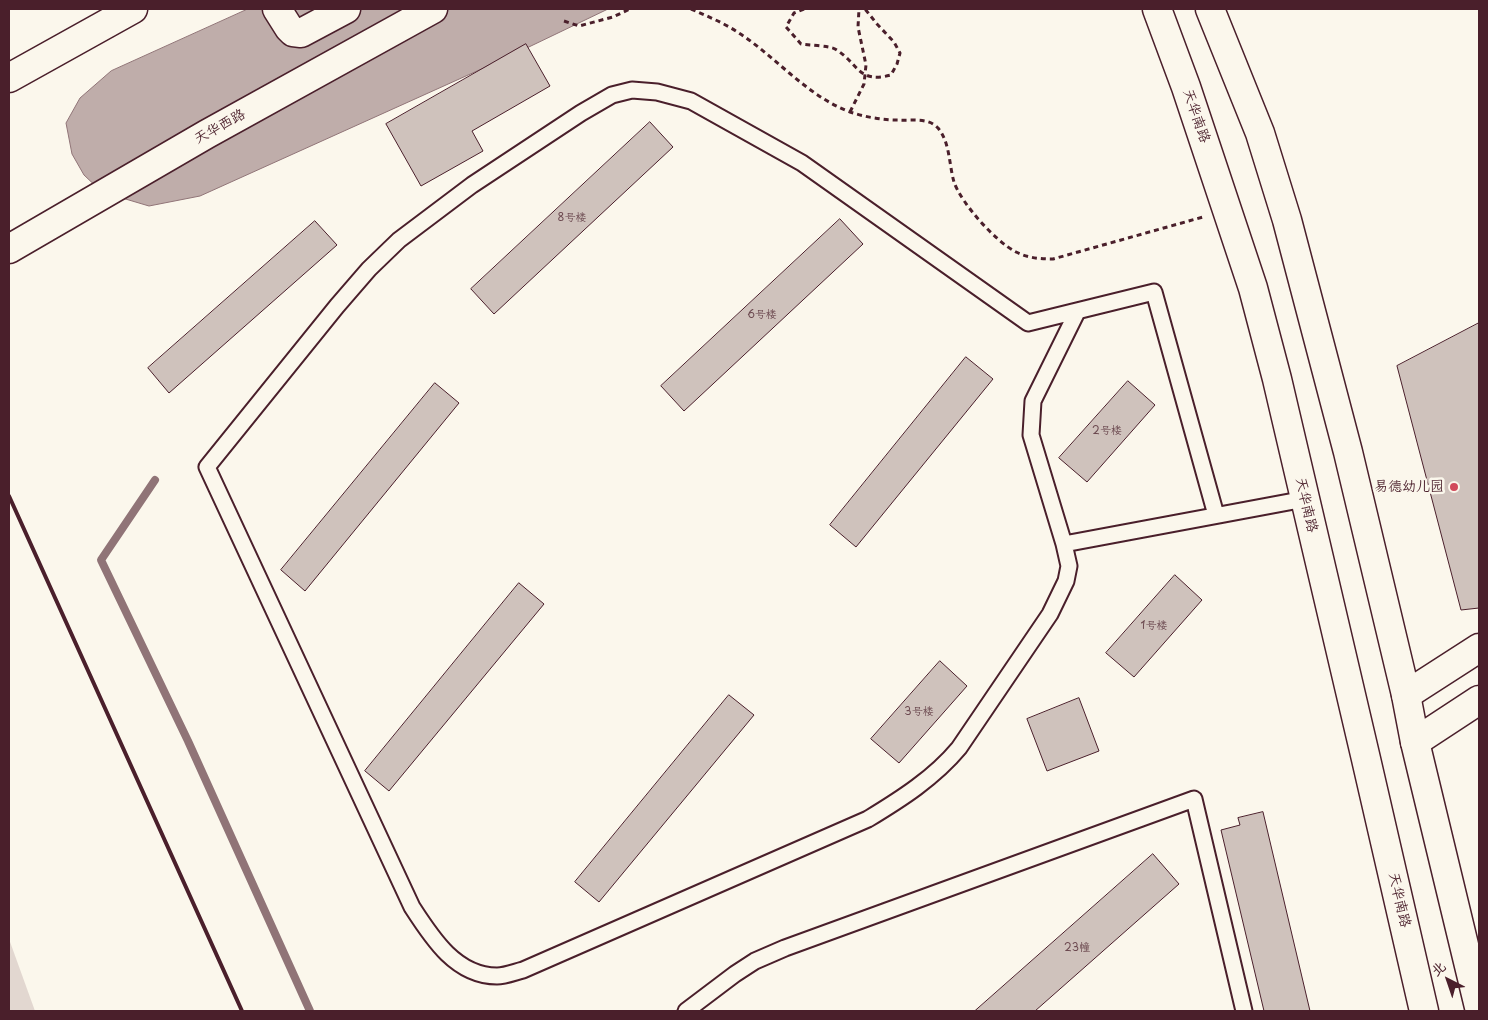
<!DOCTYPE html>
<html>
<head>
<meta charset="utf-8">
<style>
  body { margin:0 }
  #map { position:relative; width:1488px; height:1020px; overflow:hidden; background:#fbf7ec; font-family:"Playpen Sans","LXGW WenKai TC",sans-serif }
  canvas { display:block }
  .frame { position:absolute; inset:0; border:10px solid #4a1f2b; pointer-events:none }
  .north { position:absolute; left:1423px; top:955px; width:50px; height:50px; -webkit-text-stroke:4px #fbf7ec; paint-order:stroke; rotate:319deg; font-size:14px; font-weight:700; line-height:20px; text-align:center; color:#4a1f2b }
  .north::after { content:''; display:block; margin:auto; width:18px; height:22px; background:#4a1f2b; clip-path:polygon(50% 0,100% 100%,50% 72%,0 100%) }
</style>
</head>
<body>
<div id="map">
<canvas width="1488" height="1020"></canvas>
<div class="frame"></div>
<div class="north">北</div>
</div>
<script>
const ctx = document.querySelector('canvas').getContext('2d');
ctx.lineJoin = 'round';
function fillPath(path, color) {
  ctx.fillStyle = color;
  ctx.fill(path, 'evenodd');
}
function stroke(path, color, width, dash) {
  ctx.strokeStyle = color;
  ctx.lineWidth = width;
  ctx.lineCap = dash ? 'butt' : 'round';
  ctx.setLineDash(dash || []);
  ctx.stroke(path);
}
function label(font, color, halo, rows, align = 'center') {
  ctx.font = font + ' "Playpen Sans","LXGW WenKai TC",sans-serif';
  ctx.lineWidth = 5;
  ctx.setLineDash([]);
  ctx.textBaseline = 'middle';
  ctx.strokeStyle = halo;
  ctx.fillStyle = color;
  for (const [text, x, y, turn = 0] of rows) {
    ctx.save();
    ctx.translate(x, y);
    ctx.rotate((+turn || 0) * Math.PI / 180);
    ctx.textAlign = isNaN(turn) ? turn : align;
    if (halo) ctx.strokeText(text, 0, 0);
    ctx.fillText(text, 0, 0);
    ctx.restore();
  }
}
fillPath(new Path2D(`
  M 9,939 L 35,1011 L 9,1011 Z`), '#e2d7d0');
const water = new Path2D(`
  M 248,9 L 608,9 L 508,57 L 200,196 L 149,206 L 102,192 L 84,175 L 72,154 L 66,123 L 80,98 L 111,71 Z`);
fillPath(water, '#bfadaa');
stroke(water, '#907477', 1);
stroke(new Path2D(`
  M 155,480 L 101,560 L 188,741 L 310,1011`), '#907477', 8);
const building = new Path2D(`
  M 526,44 L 550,86 L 472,131 L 483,151 L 421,186 L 386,124 Z
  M 650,122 L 673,147 L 494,314 L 471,289 Z
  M 840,219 L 863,244 L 684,411 L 661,386 Z
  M 315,221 L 337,245 L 169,393 L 148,368 Z
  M 1479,323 L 1479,608 L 1461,610 L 1397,366 Z
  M 966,357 L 993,379 L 856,547 L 830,525 Z
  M 1128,381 L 1155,405 L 1087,482 L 1059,458 Z
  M 435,383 L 459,403 L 305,591 L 281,570 Z
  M 1175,575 L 1202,600 L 1134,677 L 1106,653 Z
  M 519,583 L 544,604 L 389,791 L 365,771 Z
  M 940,661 L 967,686 L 899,763 L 871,739 Z
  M 729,695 L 754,715 L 599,902 L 575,882 Z
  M 1079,698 L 1099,751 L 1047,771 L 1027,719 Z
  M 1263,812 L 1310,1011 L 1264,1011 L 1221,830 L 1240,825 L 1238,818 Z
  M 1153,854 L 1179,884 L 1035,1011 L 975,1011 Z`);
fillPath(building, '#cfc2bc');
stroke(building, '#4a1f2b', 1);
const service = new Path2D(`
  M 1077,312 L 1033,401 L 1031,435 L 1064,544 L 1069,566 L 1066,581 L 1050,614 L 959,748 C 934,778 901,799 868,819 L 523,970 C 515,972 505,976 497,976 C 456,976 432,938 412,907 L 207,467 L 337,306 L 369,269 L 399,240 L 472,185 L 581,113 L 612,95 L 632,90 L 657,92 L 691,101 L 802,163 L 1028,323 L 1154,292 L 1216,515
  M 1064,544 L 1305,499
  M 686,1011 L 735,974 L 755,961 L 785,948 L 1194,799 L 1244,1011`);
const minor = new Path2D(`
  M 1406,695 L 1479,648
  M 1415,742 L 1479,700`);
const secondary = new Path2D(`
  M 277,9 L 289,28 L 293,32 L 301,33 L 346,9
  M 1157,9 L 1186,87 L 1253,288 L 1277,379 L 1366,759 L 1424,1011
  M 1210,9 L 1260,133 L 1287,220 L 1348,452 L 1406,695 L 1415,742 L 1479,1007
  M 9,78 L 133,9
  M 9,249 L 207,134 L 433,9`);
stroke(service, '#4a1f2b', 19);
stroke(minor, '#4a1f2b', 31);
stroke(secondary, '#4a1f2b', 31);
stroke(new Path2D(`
  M 691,9 C 707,16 724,23 739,33 C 776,57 807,96 850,112 C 865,117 882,120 898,120 C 911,121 928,117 938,128 C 950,142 949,165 954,182 C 961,203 996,242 1016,252 C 1028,258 1040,259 1053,259 L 1203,217
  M 804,9 L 794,13 L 786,27 L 801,44 C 808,45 831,46 835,49 C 859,63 857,84 891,75 L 897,64 L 900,53 L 894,42 L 877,24 L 865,9
  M 564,21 L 579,26 L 613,17 L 630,9
  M 850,112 L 864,84 L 866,65 L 858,27 L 859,9`), '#4a1f2b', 3, [5, 4]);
stroke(service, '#fbf7ec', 15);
stroke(minor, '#fbf7ec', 28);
stroke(secondary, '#fbf7ec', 28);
stroke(new Path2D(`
  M 9,496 L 242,1011`), '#4a1f2b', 4);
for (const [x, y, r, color] of [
  [1454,487,5,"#d1495b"]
]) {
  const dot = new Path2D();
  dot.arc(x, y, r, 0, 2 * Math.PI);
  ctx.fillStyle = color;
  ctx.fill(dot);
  stroke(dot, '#fbf7ec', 2);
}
label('11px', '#6b484f', null, [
  ["8号楼",572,218],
  ["6号楼",762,315],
  ["2号楼",1107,431],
  ["1号楼",1154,626],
  ["3号楼",919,712],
  ["23幢",1077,948]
]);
label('14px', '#4a1f2b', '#fbf7ec', [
  ["天华南路",1196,116,71],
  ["天华西路",220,127,-29],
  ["天华南路",1306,505,77],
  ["天华南路",1399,900,77]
]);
label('14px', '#4a1f2b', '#fbf7ec', [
  ["易德幼儿园",1444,487]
], 'right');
</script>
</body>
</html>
